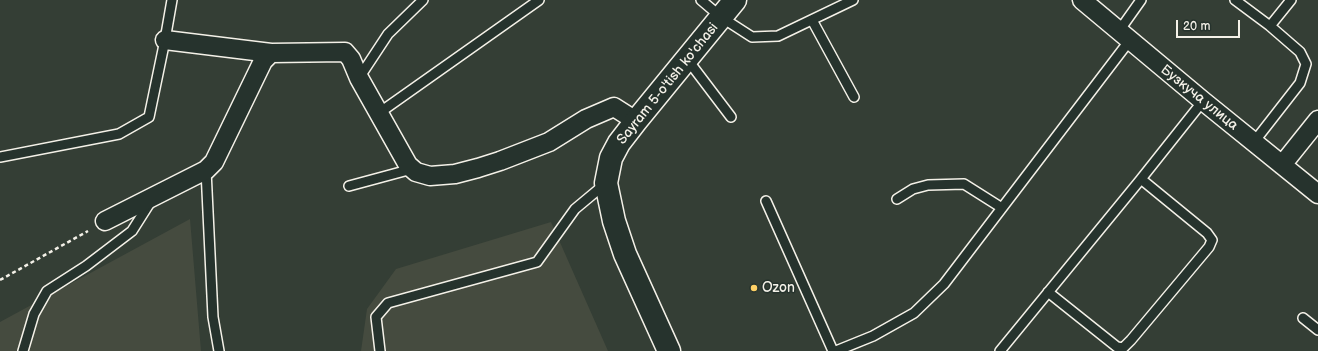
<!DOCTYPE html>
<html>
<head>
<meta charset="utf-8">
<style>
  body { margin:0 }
  #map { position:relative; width:1318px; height:351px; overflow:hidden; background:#343e35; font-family:"Balsamiq Sans",sans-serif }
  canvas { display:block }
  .scale { position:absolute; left:1176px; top:20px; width:64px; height:18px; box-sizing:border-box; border:2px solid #f4f1e8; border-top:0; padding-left:5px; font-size:12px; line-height:14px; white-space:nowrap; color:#f4f1e8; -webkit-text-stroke:3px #26332d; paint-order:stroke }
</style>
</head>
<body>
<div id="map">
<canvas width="1318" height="351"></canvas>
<div class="scale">20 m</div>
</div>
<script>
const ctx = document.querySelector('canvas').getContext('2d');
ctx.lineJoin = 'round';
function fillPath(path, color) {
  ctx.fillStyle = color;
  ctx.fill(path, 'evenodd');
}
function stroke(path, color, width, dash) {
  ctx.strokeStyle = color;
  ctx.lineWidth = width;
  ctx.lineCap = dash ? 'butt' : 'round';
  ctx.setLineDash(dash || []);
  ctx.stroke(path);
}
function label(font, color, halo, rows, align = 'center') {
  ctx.font = font + ' "Balsamiq Sans",sans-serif';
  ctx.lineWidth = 3;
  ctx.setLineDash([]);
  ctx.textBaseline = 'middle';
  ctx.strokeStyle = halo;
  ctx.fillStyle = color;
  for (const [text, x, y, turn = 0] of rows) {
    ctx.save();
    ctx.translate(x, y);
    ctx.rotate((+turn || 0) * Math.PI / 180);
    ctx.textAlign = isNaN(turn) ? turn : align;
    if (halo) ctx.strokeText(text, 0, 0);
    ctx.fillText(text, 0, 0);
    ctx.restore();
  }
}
fillPath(new Path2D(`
  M 190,219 L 201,351 L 0,351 L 0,322 Z
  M 551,222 L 608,351 L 361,351 L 367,309 L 396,269 Z`), '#454b3f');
const lane = new Path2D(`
  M 701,0 L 721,17 L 752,37 L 778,36 L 853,0
  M 1235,0 L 1270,26 L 1291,0
  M 812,20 L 854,97
  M 1119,31 L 1141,0
  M 687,59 L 731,117
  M 359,78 L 388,34 L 423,0
  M 379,113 L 539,0
  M 1254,142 L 1300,83 L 1306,64 L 1300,52 L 1270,26
  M 0,157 L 119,134 L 149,117 L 165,40 L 172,0
  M 206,170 L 213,317 L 219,351
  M 349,186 L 412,169
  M 897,199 L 913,189 L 928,185 L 964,184 L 1002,208
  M 766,201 L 833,351
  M 1048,292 L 1117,347 L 1123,348 L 1131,340 L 1209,247 L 1212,240 L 1207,233 L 1141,179 L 1203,101
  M 1303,318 L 1318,330
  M 23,351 L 34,314 L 47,291 L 86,266 L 132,231 L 151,201
  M 380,351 L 376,317 L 388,303 L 537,262 L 575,209 L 605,184
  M 836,351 L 873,336 L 914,313 L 944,284 L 1130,40
  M 1000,351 L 1141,179`);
const street = new Path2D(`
  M 1082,0 L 1203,101 L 1318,194
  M 165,40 L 271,53
  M 1282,165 L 1318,120
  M 105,221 L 206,170 L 214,162 L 263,61 L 271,53 L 345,52 L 351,59 L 359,78 L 408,165 L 416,172 L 430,176 L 455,174 L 478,168 L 500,161 L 549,142 L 586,119 L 614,107 L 636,121`);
const secondary = new Path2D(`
  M 669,351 L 625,254 L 614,221 L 606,183 L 611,158 L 619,143 L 636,121 L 735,0`);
stroke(lane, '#f4f1e8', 12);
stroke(street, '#f4f1e8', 21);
stroke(secondary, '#f4f1e8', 25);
stroke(new Path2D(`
  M 0,280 L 88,231`), '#f4f1e8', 2.5, [4, 3]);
stroke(lane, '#26332d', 9);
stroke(street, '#26332d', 18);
stroke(secondary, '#26332d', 22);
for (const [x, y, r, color] of [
  [754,288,4,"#ffd166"]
]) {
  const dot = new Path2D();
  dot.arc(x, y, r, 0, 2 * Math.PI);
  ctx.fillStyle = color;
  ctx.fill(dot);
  stroke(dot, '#26332d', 1.5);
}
label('14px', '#f4f1e8', '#26332d', [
  ["Sayram 5-o'tish ko'chasi",668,84,-51],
  ["Бузкуча улица",1199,98,39]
]);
label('14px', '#f4f1e8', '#26332d', [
  ["Ozon",762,288]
], 'left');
</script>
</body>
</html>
